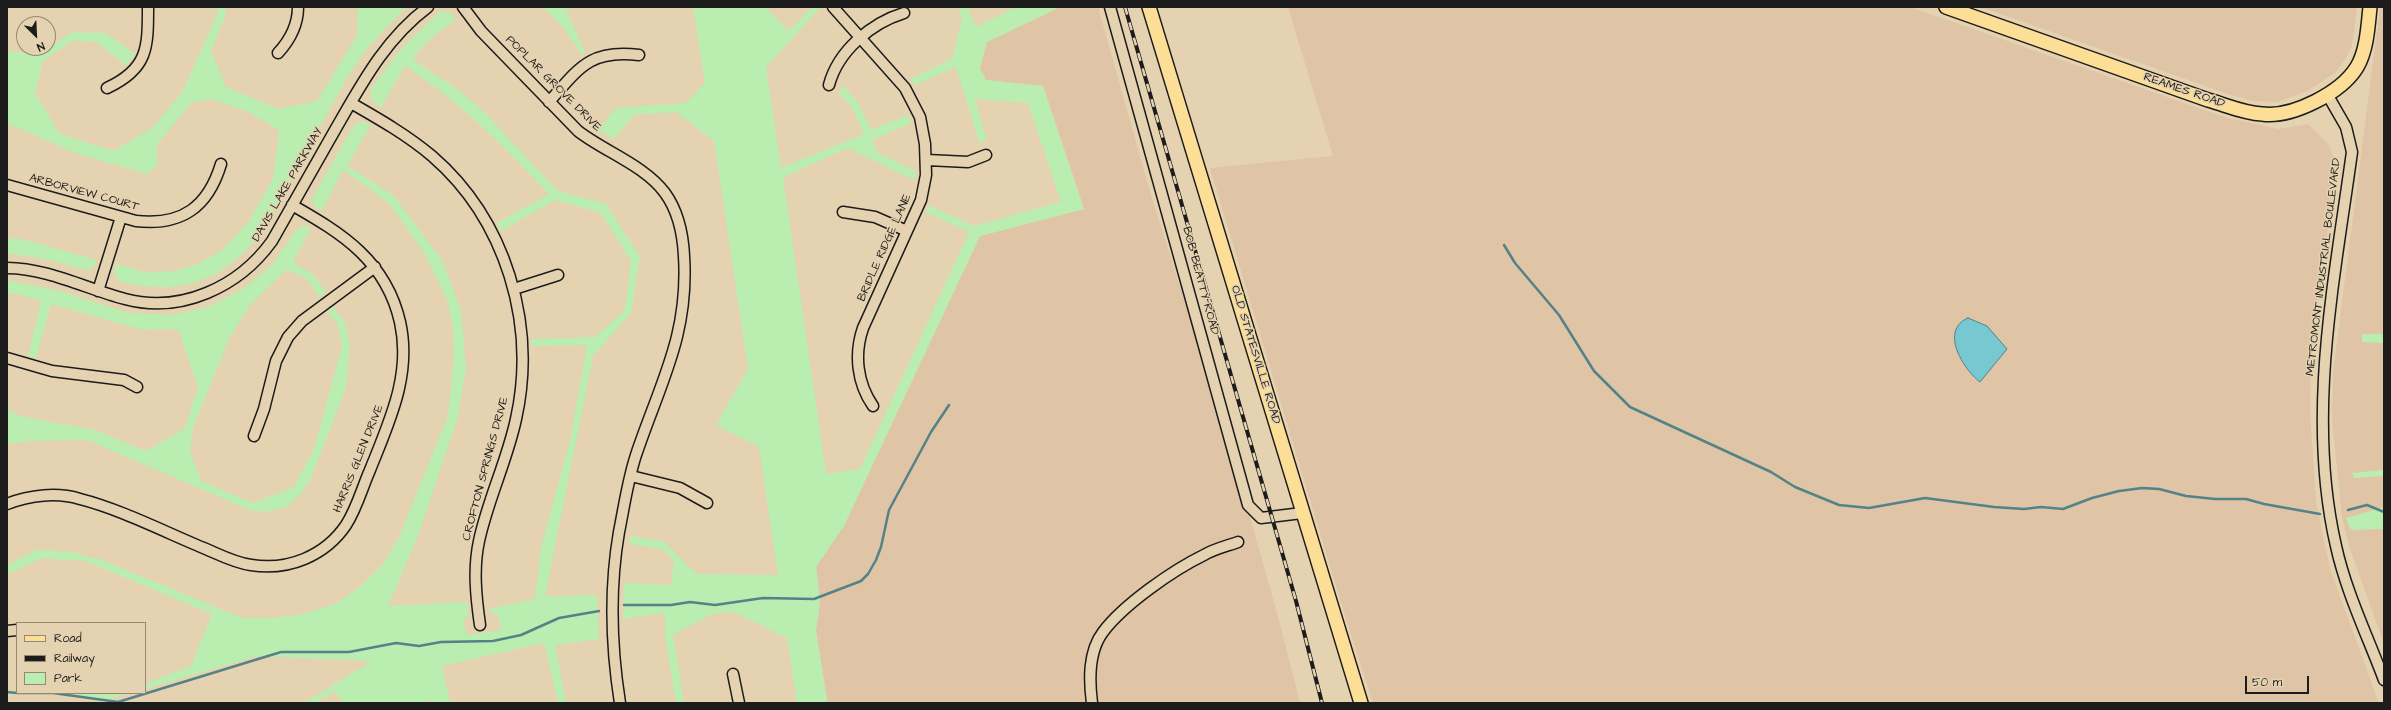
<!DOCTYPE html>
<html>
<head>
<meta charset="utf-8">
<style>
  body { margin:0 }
  #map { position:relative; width:2391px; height:710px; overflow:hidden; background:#e5d2b0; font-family:"Architects Daughter",sans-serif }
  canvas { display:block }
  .frame { position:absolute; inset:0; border:8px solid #1c1c1c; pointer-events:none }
  .legend { position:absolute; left:16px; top:622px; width:130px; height:72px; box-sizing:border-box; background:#e5d2b0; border:1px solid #958975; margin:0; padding:5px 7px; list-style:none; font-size:12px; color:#1c1c1c }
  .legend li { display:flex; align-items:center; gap:8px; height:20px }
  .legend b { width:20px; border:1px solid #958975 }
  .north { position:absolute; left:16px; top:16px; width:40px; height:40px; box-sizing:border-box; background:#e5d2b0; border:1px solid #958975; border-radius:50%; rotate:156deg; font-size:11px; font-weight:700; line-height:16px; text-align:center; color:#1c1c1c }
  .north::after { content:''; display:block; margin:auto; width:14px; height:18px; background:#1c1c1c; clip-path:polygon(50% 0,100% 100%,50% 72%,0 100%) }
  .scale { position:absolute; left:2245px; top:676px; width:64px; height:18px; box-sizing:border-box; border:2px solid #1c1c1c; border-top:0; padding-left:5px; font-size:12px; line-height:14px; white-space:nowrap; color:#1c1c1c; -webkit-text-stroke:3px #e5d2b0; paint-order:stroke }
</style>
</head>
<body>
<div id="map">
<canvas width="2391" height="710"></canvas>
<div class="frame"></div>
<ul class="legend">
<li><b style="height:5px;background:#fcde96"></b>Road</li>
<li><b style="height:5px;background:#1c1c1c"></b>Railway</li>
<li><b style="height:11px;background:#b9eeb0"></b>Park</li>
</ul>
<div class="north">N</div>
<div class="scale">50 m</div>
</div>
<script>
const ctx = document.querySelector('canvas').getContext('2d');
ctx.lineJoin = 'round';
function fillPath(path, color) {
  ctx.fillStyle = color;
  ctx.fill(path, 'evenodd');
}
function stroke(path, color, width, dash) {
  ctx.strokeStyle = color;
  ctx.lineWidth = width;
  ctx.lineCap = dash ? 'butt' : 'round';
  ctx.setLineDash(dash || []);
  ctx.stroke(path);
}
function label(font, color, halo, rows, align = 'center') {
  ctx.font = font + ' "Architects Daughter",sans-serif';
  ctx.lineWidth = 3;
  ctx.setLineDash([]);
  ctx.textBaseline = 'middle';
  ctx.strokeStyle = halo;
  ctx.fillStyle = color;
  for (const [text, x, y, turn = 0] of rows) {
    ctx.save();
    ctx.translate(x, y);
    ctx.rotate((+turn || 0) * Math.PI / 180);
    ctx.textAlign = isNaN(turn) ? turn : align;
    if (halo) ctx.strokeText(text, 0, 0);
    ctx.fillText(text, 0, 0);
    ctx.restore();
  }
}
fillPath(new Path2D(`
  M 1060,7 L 1098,7 L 1150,192 L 1221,415 L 1279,620 L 1300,703 L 828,703 L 816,630 L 820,602 L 816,567 L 844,525 L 980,236 L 1084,209 L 1043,86 L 986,80 L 980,68 L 987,42 Z
  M 1288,7 L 1910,7 L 2227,118 L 2279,129 L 2308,124 L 2328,144 L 2336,163 L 2311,362 L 2310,412 L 2316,502 L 2330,569 L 2379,703 L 1373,703 L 1342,606 L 1210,168 L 1333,156 Z
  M 1981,7 L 2357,7 L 2352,45 L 2346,58 L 2335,73 L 2307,91 L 2278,102 L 2253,101 L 2228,94 Z
  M 2380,7 L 2384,7 L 2384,644 L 2348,543 L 2342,517 L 2332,417 L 2333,373 Z`), '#dfc4a5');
fillPath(new Path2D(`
  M 215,7 L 224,7 L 226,14 L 211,51 L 226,87 L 279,109 L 317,101 L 357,35 L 358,7 L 406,7 L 369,46 L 348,76 L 260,235 C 221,282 179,297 119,281 L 114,272 L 116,264 L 146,272 L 175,271 L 200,263 L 223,249 L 249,221 L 273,179 L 279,130 L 249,112 L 211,99 L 191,103 L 157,145 L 157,166 L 147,174 L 75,153 L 7,123 L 7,51 L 38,54 L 73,32 L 106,33 L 135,54 L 126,65 L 96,42 L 72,41 L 43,61 L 35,93 L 60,134 L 114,151 L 152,128 L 182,92 L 218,13 Z
  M 543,7 L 565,7 L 585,52 L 582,55 L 562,26 Z
  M 693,7 L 765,7 L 789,31 L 812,7 L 821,7 L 766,67 L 781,168 L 864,134 L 852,107 L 838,93 L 843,86 L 858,102 L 871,130 L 908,115 L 911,123 L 872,140 L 878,153 L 916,171 L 914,180 L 848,148 L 783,177 L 826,474 L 860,469 L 969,232 L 926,212 L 928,205 L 974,226 L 1061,202 L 1028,103 L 975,99 L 987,140 L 979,142 L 956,67 L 915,85 L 910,79 L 952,59 L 962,18 L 958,7 L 968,7 L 976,27 L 1017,7 L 1060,7 L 987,42 L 980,68 L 986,80 L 1043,86 L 1084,209 L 980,236 L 844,526 L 816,567 L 820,602 L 816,630 L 827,703 L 797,703 L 787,638 L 734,612 L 712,614 L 673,635 L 684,703 L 676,703 L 665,637 L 665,613 L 623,619 L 624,583 L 671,585 L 674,560 L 662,549 L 630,544 L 631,536 L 663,541 L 697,574 L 778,575 L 759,447 L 716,425 L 748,369 L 714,141 L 676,112 L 634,115 L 614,139 L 598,130 L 616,108 L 686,103 L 705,83 Z
  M 439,12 L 449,12 L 456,20 L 432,37 L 412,59 L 463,93 L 486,114 L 558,191 L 606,204 L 640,257 L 631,313 L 593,356 L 545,596 L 597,595 L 599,639 L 555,645 L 566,703 L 558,703 L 544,643 L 442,666 L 450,703 L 432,703 L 431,700 L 423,703 L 343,703 L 335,691 L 315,703 L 304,703 L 372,661 L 257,656 L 145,689 L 145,684 L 191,666 L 212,614 L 85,561 L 43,558 L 7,574 L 7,565 L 36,550 L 74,552 L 94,559 L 95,557 L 242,618 L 274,618 L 304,614 L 337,603 L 362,585 L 384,563 L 399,537 L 448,416 L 454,358 L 453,329 L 448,302 L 423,251 L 389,203 L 343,170 L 322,211 L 315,207 L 312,199 L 354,125 L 362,121 L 371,125 L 347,166 L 393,195 L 442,260 L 461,310 L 466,368 L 458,417 L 418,536 L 388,606 L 467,602 L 469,615 L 463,621 L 467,635 L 501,630 L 498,616 L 488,609 L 535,599 L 541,548 L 570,441 L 587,345 L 532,346 L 531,339 L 595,337 L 625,310 L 631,261 L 601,213 L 555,200 L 501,231 L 497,223 L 549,194 C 504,147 461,102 405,66 L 381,108 L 371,99 L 371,89 L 400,50 Z
  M 303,226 L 311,227 L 293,263 L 313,274 L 326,293 L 319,297 L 308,280 L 287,269 L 250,305 L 229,339 L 193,428 L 190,452 L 201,481 L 253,503 L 294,487 L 314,449 L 342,346 L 338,325 L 327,311 L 333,306 L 345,323 L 350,344 L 346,388 L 311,478 L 300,495 L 286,507 L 271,511 L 252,511 L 87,440 L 30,441 L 7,444 L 7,409 L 20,416 L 95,430 L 146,451 L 185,428 L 198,387 L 178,329 L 143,330 L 51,304 L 36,358 L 28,356 L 41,301 L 18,294 L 7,294 L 7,280 L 60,291 L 129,313 L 174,315 L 210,306 L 243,289 L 272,265 L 296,230 Z
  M 7,238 L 22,239 L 97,260 L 93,268 L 85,270 L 50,260 L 7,253 Z
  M 2362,334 L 2384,334 L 2384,343 L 2362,342 Z
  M 2384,470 L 2384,476 L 2354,478 L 2352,473 Z
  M 2384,507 L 2384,529 L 2351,530 L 2346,518 Z
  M 42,693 L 131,693 L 105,700 L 86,699 L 75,693 Z`), '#b9eeb0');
const water = new Path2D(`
  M 1968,318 L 1987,326 L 2007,349 L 1980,382 C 1963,369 1939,330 1968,318 Z`);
fillPath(water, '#77c8d0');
stroke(water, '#538388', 1);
stroke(new Path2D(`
  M 1504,245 L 1515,263 L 1559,315 L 1594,371 L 1630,407 L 1771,472 L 1795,487 L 1839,505 L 1869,508 L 1925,498 L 1994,507 L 2024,509 L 2041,507 L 2063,509 L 2092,498 L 2119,491 L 2142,488 L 2159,489 L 2186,496 L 2215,499 L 2246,499 L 2264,504 L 2320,514
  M 2348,510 L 2367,505 L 2384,512
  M 624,605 L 671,605 L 690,602 L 715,605 L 763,598 L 814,599 L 861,581 L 868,574 L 876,560 L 881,547 L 889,510 L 931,432 L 949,405
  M 7,692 L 17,693
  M 17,693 L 53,693 L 118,702 L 281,652 L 349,652 L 396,643 L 419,646 L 441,642 L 493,641 L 521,635 L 559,618 L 599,611`), '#538388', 2.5);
const minor = new Path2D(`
  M 463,7 L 481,31 L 578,131 C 605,152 644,165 665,193 C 678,211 683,235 684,256 C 689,336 660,383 636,455 C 628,479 624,507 619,532 C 609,590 611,646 620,703
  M 833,7 L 905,88 L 920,117 L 925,144 L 926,175 L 921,200 L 863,328 C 854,354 857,383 873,406
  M 1110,7 L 1248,505 L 1261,518 L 1302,513
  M 278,53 C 290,40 298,25 298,7
  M 829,85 C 838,51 871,23 904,13
  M 107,88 C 148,69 148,48 148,7
  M 2327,94 L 2346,127 L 2352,152 C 2334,283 2306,416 2336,546 C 2346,592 2368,637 2384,680
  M 549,102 C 579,68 590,49 639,55
  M 351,103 C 379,119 407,135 432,156 C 506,220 537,324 516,419 C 507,461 488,499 479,541 C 473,569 476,597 480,625
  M 927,160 L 968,162 L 986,155
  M 7,185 L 136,221 C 182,226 208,207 221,164
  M 843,212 L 875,217 L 907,231
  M 7,268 C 47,268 87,289 125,299 C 181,314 239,287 272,241 C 293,204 314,167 335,130 C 361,85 385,39 428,7
  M 514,289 L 558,275
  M 98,291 L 121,217
  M 7,358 L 52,371 L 124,380 L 137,387
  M 254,436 L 264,409 L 276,361 L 288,337 L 302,321 L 375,267
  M 631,476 L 680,488 L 707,503
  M 7,504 C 30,495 57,492 80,499 C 120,509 167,533 206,549 C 220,555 235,563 251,565 C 288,571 325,556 346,525 C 357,508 362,488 370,470 C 389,422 412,375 400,322 C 386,261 343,234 292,205
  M 7,631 L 17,630
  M 733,674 L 739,703
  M 1092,703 C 1089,680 1088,652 1103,632 C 1123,605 1173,570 1204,555 C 1214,549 1227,546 1238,542`);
const major = new Path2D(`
  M 1149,7 L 1361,703
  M 1946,7 L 2208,100 C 2226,105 2243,113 2262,114 C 2292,118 2341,93 2357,67 C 2367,50 2368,26 2370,7`);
stroke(minor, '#1c1c1c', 13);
stroke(major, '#1c1c1c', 16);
stroke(minor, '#e5d2b0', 10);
stroke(major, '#fcde96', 13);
const rail = new Path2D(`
  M 1125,7 L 1296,601 L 1322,703`);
stroke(rail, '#1c1c1c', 4);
stroke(rail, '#e5d2b0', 2.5, [8]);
label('12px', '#1c1c1c', '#e5d2b0', [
  ["POPLAR GROVE DRIVE",553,84,45],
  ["REAMES ROAD",2184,91,19],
  ["DAVIS LAKE PARKWAY",288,185,-60],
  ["ARBORVIEW COURT",84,193,15],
  ["BRIDLE RIDGE LANE",885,248,-66],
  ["METROMONT INDUSTRIAL BOULEVARD",2324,267,-83],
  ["BOB BEATTY ROAD",1200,281,75],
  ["OLD STATESVILLE ROAD",1255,355,73],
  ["HARRIS GLEN DRIVE",359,459,-68],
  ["CROFTON SPRINGS DRIVE",486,469,-75]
]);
</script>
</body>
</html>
